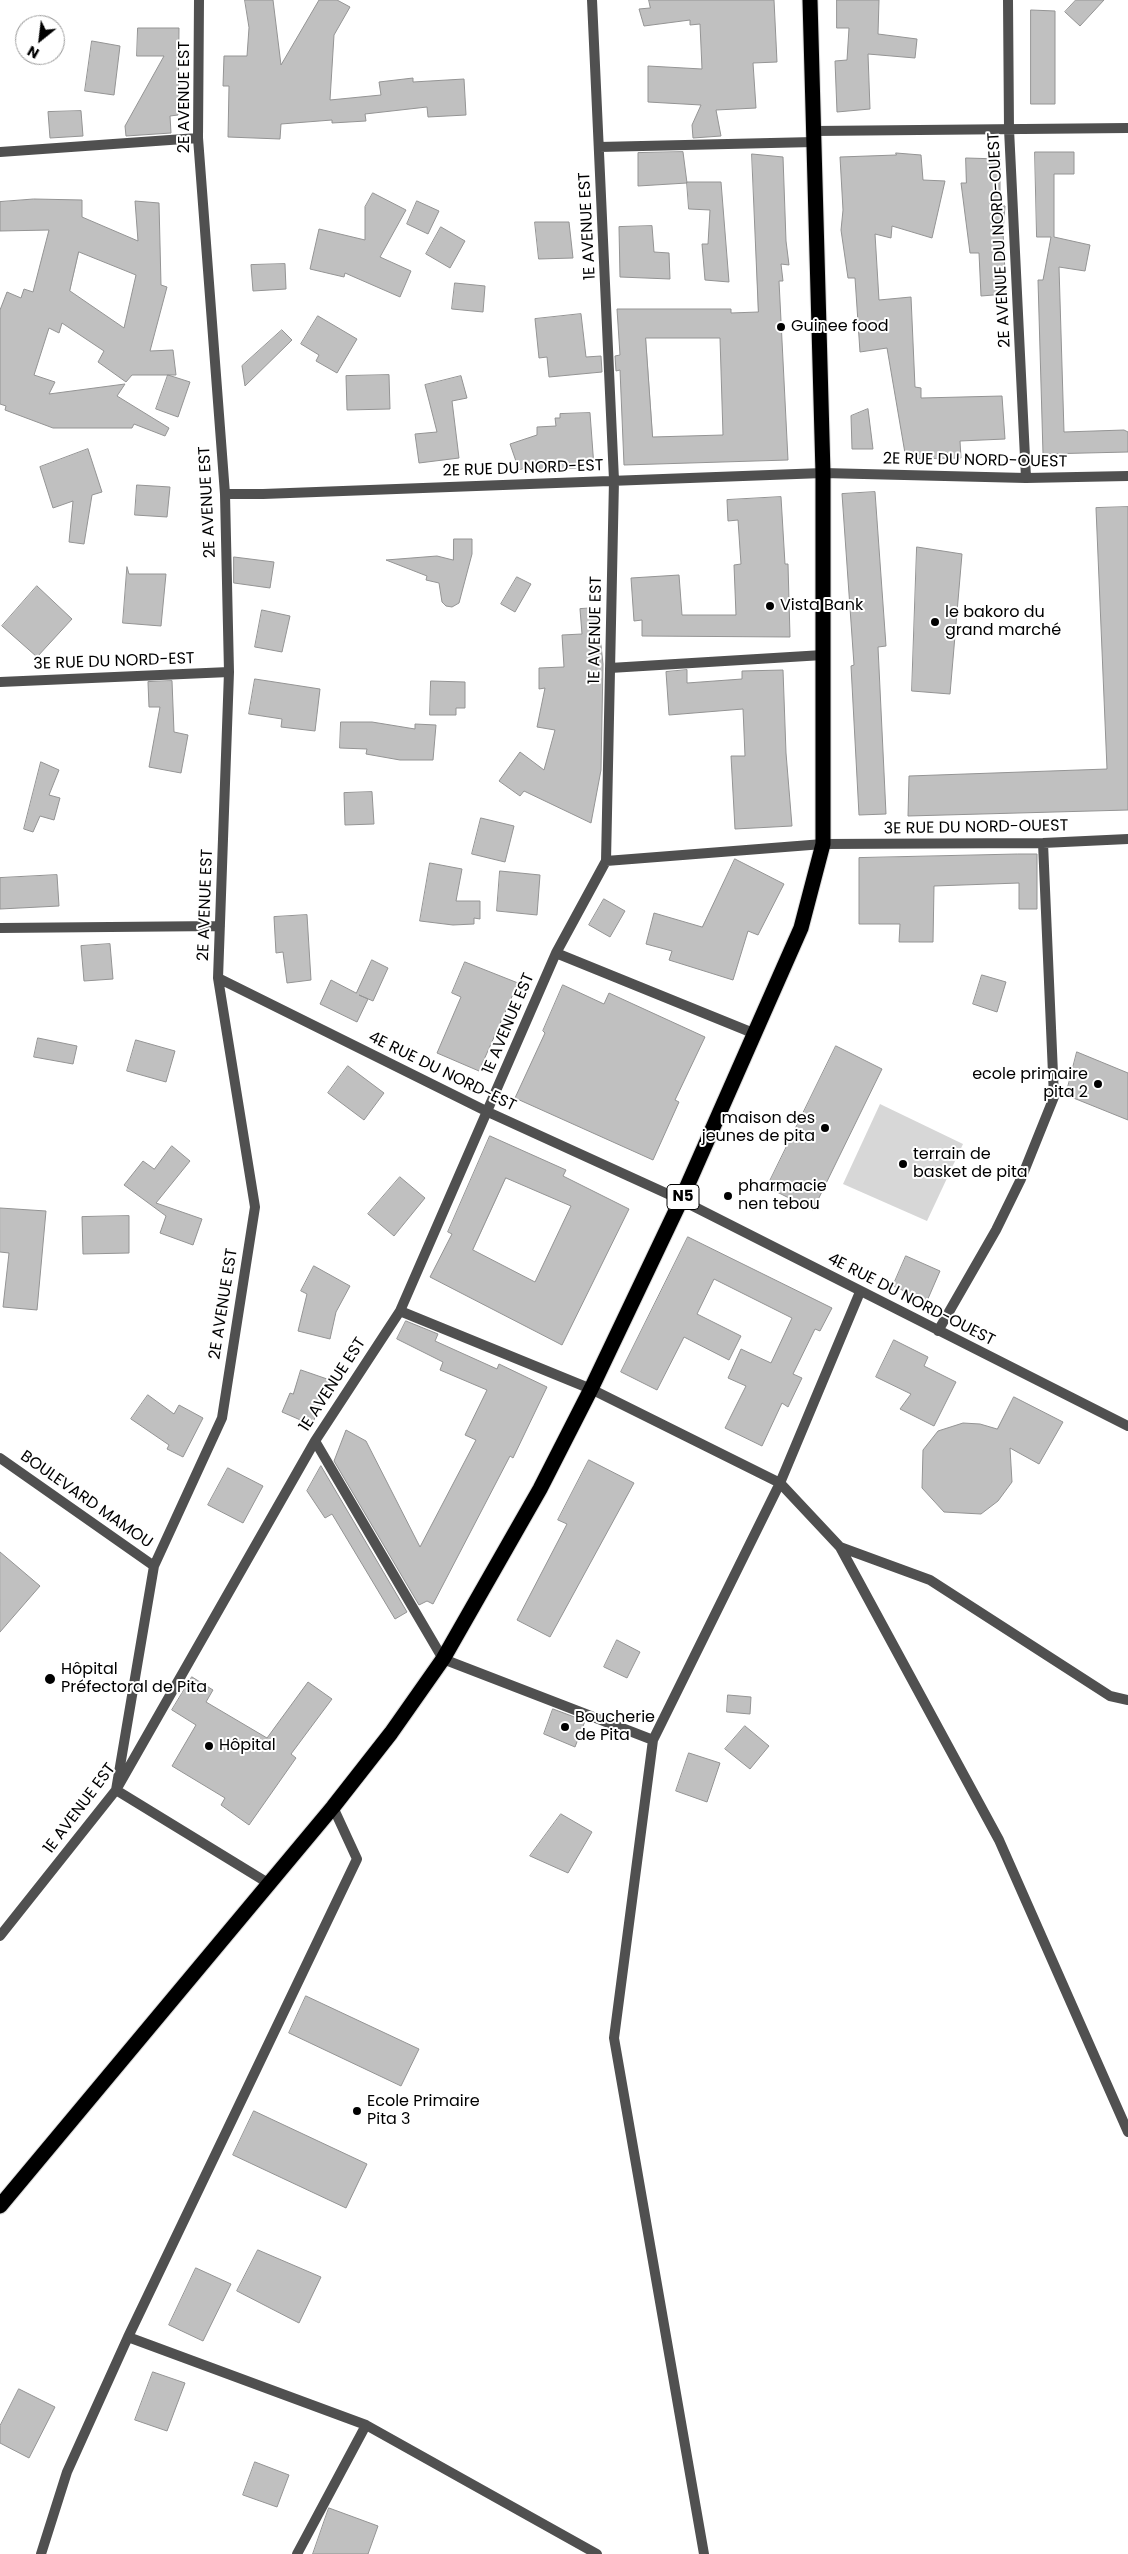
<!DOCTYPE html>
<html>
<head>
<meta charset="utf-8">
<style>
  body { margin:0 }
  #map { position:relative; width:1128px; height:2554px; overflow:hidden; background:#fff; font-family:Poppins,sans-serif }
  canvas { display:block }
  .north { position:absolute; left:15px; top:15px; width:50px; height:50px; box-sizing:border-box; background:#fff; border:1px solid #999; border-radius:50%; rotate:209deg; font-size:14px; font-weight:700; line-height:20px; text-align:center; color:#000 }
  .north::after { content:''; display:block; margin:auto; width:18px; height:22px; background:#000; clip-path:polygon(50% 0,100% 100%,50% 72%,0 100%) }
</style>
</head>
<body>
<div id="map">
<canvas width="1128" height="2554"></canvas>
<div class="north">N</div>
</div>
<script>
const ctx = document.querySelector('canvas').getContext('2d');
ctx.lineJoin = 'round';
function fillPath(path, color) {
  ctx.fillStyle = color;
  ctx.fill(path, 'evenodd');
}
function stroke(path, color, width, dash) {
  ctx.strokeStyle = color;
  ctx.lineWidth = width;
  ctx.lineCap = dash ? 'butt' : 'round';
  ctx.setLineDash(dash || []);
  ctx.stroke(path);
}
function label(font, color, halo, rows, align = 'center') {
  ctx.font = font + ' Poppins,sans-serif';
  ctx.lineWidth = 4;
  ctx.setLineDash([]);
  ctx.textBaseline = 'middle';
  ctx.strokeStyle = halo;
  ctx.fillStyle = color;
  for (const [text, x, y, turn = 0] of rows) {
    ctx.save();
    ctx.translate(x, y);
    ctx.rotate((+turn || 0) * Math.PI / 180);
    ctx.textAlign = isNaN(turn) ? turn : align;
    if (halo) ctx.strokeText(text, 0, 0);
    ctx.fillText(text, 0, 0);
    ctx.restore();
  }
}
fillPath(new Path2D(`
  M 880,1104 L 963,1144 L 927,1221 L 843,1184 Z`), '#d7d7d7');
const building = new Path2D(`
  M 245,0 L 273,0 L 281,65 L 319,0 L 337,0 L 350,7 L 334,35 L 330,100 L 381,95 L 379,82 L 413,78 L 413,82 L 464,79 L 466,115 L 428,117 L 427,107 L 365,114 L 366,121 L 332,123 L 332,120 L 281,124 L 280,139 L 228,137 L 229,86 L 223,86 L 224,56 L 247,56 L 249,28 Z
  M 649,0 L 774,0 L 777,62 L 753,63 L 756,108 L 716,110 L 721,136 L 693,138 L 692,125 L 701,105 L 648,102 L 648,66 L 702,69 L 700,24 L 690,25 L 690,20 L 644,26 L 639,9 L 650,8 Z
  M 837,0 L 879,0 L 878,34 L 917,39 L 915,58 L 868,54 L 870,109 L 837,112 L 835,61 L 847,60 L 849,28 L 837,28 Z
  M 1076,0 L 1104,0 L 1080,26 L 1065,12 Z
  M 1031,10 L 1055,11 L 1055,104 L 1031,104 Z
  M 138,28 L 179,28 L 178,115 L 170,116 L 171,133 L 126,136 L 125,126 L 164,56 L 137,56 Z
  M 92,41 L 120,46 L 114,95 L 85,91 Z
  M 81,111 L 83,136 L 50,138 L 48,112 Z
  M 683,152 L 687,183 L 638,186 L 638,153 Z
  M 1035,152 L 1074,152 L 1074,174 L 1054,174 L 1054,237 L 1090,245 L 1085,271 L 1059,267 L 1064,432 L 1124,430 L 1128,432 L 1128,452 L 1043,454 L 1038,280 L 1043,280 L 1051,237 L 1037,237 Z
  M 896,153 L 921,155 L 923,180 L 945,181 L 932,238 L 892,226 L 891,238 L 875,234 L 879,300 L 911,297 L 915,387 L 921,388 L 921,398 L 1002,396 L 1005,439 L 960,441 L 961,458 L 906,459 L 887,348 L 860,352 L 855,278 L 848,278 L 841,230 L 843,210 L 840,157 L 896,155 Z
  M 752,154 L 783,157 L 786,241 L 789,265 L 781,264 L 783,281 L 779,281 L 788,460 L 624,465 L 620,370 L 616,371 L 615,356 L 620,355 L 617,309 L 731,309 L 731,313 L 758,312 ZM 646,338 L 720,338 L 723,435 L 653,437 Z
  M 966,158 L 1000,159 L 1000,205 L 1005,206 L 1003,231 L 1006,294 L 981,296 L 979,253 L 970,253 L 961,183 L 966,183 Z
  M 687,182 L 721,182 L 729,282 L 705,280 L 702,244 L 708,244 L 710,210 L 689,209 Z
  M 373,193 L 406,210 L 380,257 L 411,271 L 400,297 L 345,273 L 344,277 L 310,269 L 319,229 L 365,240 L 365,207 Z
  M 34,199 L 82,200 L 82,217 L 138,241 L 135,201 L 159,203 L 161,285 L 167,287 L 150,351 L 173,350 L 176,375 L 132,375 L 126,382 L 98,362 L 104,351 L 62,323 L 59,333 L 49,328 L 34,375 L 55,382 L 49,394 L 125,384 L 117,396 L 169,428 L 165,436 L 134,424 L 132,428 L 53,428 L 5,410 L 6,406 L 0,404 L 0,310 L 7,292 L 21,298 L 24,289 L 33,292 L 49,230 L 0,231 L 0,202 ZM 79,252 L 136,275 L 124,328 L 70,291 Z
  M 417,201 L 439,211 L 428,234 L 407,224 Z
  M 535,222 L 569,222 L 573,258 L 539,259 Z
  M 652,226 L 654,252 L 669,253 L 670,279 L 620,277 L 619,227 Z
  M 441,227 L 465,241 L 450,268 L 426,254 Z
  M 285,264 L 286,289 L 253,291 L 251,265 Z
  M 455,283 L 485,286 L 483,312 L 452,309 Z
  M 581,314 L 586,357 L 601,356 L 602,372 L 549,377 L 547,357 L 539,358 L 535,319 Z
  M 318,316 L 357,339 L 337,373 L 316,361 L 319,355 L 301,344 Z
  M 282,330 L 292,340 L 245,386 L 242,366 Z
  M 168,375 L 190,382 L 178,417 L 156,409 Z
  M 389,375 L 390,409 L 347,410 L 346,376 Z
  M 461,376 L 467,398 L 452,401 L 459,458 L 419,463 L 415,434 L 437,432 L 425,385 Z
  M 868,409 L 873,449 L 852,449 L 851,416 Z
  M 590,413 L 594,467 L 540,470 L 539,463 L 519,470 L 510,444 L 537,435 L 537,427 L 556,426 L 555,418 L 560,418 L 560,414 Z
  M 88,449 L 102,492 L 92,495 L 84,544 L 69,542 L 73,501 L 53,508 L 40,467 Z
  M 137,485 L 170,487 L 167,517 L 135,515 Z
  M 875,492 L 886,646 L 878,647 L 886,814 L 859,815 L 851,666 L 854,665 L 842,494 Z
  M 781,497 L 785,564 L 788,564 L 790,637 L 642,636 L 642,620 L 634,621 L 631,578 L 679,575 L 682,615 L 736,615 L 734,565 L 741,564 L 738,520 L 728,521 L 727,500 Z
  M 1128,507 L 1128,810 L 908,816 L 909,776 L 1107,769 L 1096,508 Z
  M 454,539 L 472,539 L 472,554 L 459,603 L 452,607 L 446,606 L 442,602 L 439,583 L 426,580 L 427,576 L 386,560 L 437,556 L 453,560 Z
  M 917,547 L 962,554 L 950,694 L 912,691 Z
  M 234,557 L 274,562 L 270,588 L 234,583 Z
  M 127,567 L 129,574 L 166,574 L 161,626 L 123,623 Z
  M 517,577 L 531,584 L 515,612 L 501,604 Z
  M 37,586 L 72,619 L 37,657 L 2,626 Z
  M 597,608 L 603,664 L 601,770 L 591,823 L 524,791 L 520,796 L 499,781 L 520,752 L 544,770 L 555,730 L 537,727 L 545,688 L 539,689 L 539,668 L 564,667 L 562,635 L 582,634 L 580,609 Z
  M 262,610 L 290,616 L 282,652 L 255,647 Z
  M 687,670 L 687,683 L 742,679 L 742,671 L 783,670 L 786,753 L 792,826 L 735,829 L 731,756 L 745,756 L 743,709 L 669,715 L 666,672 Z
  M 255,679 L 320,689 L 315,731 L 281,727 L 282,719 L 249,714 Z
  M 172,681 L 174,732 L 188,735 L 181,773 L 149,767 L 160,707 L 149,707 L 148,682 Z
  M 431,681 L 465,682 L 465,708 L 456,708 L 456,715 L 430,715 Z
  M 341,722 L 372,722 L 415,729 L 415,724 L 436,725 L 433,760 L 400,760 L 366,754 L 367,749 L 340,748 Z
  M 41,762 L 59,770 L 49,795 L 60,798 L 54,820 L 40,816 L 33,832 L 24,829 Z
  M 372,792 L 374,824 L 345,825 L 344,793 Z
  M 481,818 L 514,826 L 505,862 L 472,854 Z
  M 1018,854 L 1037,854 L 1037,909 L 1019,909 L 1019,883 L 934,886 L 933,942 L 899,942 L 900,924 L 859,924 L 859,858 Z
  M 735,859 L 784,884 L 758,935 L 748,931 L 733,980 L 669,960 L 672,951 L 646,944 L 654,913 L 702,927 Z
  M 430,863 L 462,869 L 456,901 L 480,901 L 480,919 L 474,918 L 474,924 L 453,925 L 420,921 Z
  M 500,871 L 540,875 L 537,915 L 497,911 Z
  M 57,875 L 59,906 L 0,909 L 0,878 Z
  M 604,899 L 625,911 L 610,937 L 589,925 Z
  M 307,915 L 311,980 L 287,983 L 283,952 L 276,953 L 274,917 Z
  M 110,944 L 113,979 L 84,981 L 81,946 Z
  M 372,960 L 388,968 L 373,1001 L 359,995 L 368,999 L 357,1022 L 320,1004 L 331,980 L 356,993 Z
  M 465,962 L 518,983 L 479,1071 L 437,1053 L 461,997 L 452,993 Z
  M 982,975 L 1006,982 L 997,1012 L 973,1004 Z
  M 563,985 L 604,1004 L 609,993 L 705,1037 L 675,1100 L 679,1102 L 653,1160 L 515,1098 L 545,1033 L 543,1031 Z
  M 38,1038 L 77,1046 L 73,1064 L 34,1057 Z
  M 136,1040 L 175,1051 L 166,1082 L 127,1071 Z
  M 836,1046 L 882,1069 L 813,1210 L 767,1187 Z
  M 1077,1052 L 1128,1073 L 1128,1120 L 1066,1095 Z
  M 348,1066 L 384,1093 L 364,1120 L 328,1093 Z
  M 490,1136 L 566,1170 L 563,1176 L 629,1209 L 562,1345 L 430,1277 L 452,1234 L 448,1232 ZM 506,1178 L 571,1206 L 535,1282 L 473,1250 Z
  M 172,1146 L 190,1161 L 156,1203 L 202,1219 L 193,1245 L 160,1233 L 166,1216 L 124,1185 L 143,1161 L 154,1169 Z
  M 400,1177 L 425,1198 L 394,1236 L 368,1214 Z
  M 0,1208 L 46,1211 L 37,1310 L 3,1307 L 9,1253 L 0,1252 Z
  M 129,1216 L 129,1253 L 83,1254 L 82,1217 Z
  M 688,1237 L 832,1308 L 820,1331 L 815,1329 L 793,1374 L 802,1378 L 788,1407 L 782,1403 L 762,1446 L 725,1428 L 746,1386 L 728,1378 L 741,1349 L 771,1363 L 792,1318 L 714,1279 L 697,1314 L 741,1336 L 729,1360 L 684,1337 L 657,1390 L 621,1372 Z
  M 906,1256 L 940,1271 L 927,1301 L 893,1286 Z
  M 314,1266 L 350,1286 L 336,1312 L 330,1339 L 298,1331 L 307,1294 L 301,1291 Z
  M 406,1321 L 438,1334 L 435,1341 L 497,1369 L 499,1364 L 547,1387 L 513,1458 L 510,1456 L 433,1604 L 427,1601 L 419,1605 L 334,1461 L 346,1430 L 366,1441 L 420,1547 L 476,1440 L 465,1435 L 487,1390 L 440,1370 L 443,1362 L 397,1339 Z
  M 894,1340 L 928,1357 L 924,1366 L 956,1382 L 934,1426 L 900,1409 L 911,1394 L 876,1377 Z
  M 301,1370 L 330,1380 L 312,1425 L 282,1412 L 290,1393 L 293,1394 Z
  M 148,1395 L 174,1414 L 179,1405 L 203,1418 L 183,1457 L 167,1449 L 169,1445 L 131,1419 Z
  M 1014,1397 L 1063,1422 L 1039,1464 L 1010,1448 L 1012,1482 L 998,1501 L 981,1514 L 944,1512 L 922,1488 L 923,1450 L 938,1431 L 963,1423 L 980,1424 L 997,1429 Z
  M 589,1460 L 634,1483 L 550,1637 L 517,1620 L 567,1524 L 558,1520 Z
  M 321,1466 L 407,1612 L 395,1619 L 332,1514 L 325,1518 L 307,1491 Z
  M 228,1468 L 263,1486 L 243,1523 L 208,1505 Z
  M 0,1552 L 40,1586 L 0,1632 Z
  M 617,1640 L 640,1652 L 627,1678 L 604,1667 Z
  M 192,1677 L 213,1690 L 206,1702 L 267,1738 L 308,1682 L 332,1699 L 291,1754 L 296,1758 L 249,1825 L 221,1805 L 225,1798 L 172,1766 L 196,1725 L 172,1710 Z
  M 728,1695 L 751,1697 L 750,1714 L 727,1712 Z
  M 553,1709 L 585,1721 L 575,1747 L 544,1734 Z
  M 745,1726 L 769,1746 L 750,1769 L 725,1749 Z
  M 689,1753 L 720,1763 L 707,1802 L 676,1791 Z
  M 561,1814 L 592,1832 L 568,1873 L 530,1856 Z
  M 306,1996 L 419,2049 L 401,2086 L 289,2033 Z
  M 254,2111 L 367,2164 L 346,2208 L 233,2155 Z
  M 258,2250 L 321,2277 L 299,2323 L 237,2291 Z
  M 196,2268 L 231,2284 L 203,2341 L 169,2325 Z
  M 153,2372 L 185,2383 L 167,2431 L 135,2420 Z
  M 19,2389 L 55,2407 L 29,2458 L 0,2443 L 0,2426 Z
  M 255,2462 L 289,2475 L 277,2507 L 243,2495 Z
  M 329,2508 L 378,2526 L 368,2554 L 313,2554 Z`);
fillPath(building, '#c0c0c0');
stroke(building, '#949494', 1);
const highway = new Path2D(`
  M 0,2206 L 333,1807 L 391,1733 L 443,1659 L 540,1489 L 591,1389 L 681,1200 L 801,928 L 823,844 L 823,473 L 810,0`);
stroke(highway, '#dbdbdb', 17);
stroke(new Path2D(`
  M 199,0 L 198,138 L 225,494 L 229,672 L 218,978 L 255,1207 L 222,1418 L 154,1566 L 116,1790 L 268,1883
  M 1008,0 L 1009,129 L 1026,478
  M 814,131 L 1128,128
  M 599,147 L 814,142
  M 0,152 L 198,138
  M 225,494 L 263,494 L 823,473 L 1026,478 L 1128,476
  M 610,668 L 823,655
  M 0,682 L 229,672
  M 606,861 L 823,844 L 1043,843 L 1128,839
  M 0,928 L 220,926
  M 556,953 L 753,1033
  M 218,978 L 488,1112 L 681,1200 L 1128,1426
  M 400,1311 L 591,1389 L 780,1483 L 840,1547 L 999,1840 L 1128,2132
  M 938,1331 L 996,1230 L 1021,1179 L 1054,1097 L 1043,843
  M 315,1441 L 443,1659 L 653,1740
  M 0,1458 L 154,1566
  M 840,1547 L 930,1580 L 1110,1696 L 1128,1700
  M 0,1936 L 116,1790 L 315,1441 L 400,1311 L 556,953 L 606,861 L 614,480 L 592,0
  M 128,2337 L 366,2425
  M 41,2554 L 67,2472 L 128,2337 L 357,1859 L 333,1807
  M 297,2554 L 366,2425 L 597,2554
  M 704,2554 L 614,2038 L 653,1740 L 780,1483 L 860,1292`), '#505050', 10);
stroke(highway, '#000', 15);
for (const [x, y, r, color] of [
  [781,327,5,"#000"],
  [770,606,5,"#000"],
  [935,622,5,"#000"],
  [1098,1084,5,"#000"],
  [825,1128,5,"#000"],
  [903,1164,5,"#000"],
  [728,1196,5,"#000"],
  [50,1679,6,"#000"],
  [565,1727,5,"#000"],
  [209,1746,5,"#000"],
  [357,2111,5,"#000"]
]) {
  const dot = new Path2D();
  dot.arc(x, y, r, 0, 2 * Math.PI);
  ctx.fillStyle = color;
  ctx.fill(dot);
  stroke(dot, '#fff', 2);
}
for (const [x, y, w] of [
  [683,1197,32]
]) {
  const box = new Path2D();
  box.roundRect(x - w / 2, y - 12.5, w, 25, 4);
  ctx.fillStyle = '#fff';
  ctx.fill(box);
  stroke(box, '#000', 1);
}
label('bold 15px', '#000', null, [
  ["N5",683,1197]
]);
label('16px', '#000', '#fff', [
  ["2E AVENUE EST",185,97,-90],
  ["1E AVENUE EST",588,226,-93],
  ["2E AVENUE DU NORD-OUEST",1000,240,-93],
  ["2E RUE DU NORD-OUEST",975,461,1],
  ["2E RUE DU NORD-EST",523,469,-2],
  ["2E AVENUE EST",208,502,-93],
  ["1E AVENUE EST",596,630,-89],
  ["3E RUE DU NORD-EST",114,662,-2],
  ["3E RUE DU NORD-OUEST",976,828,-1],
  ["2E AVENUE EST",206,905,-88],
  ["1E AVENUE EST",509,1024,-67],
  ["4E RUE DU NORD-EST",442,1072,26],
  ["4E RUE DU NORD-OUEST",911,1300,27],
  ["2E AVENUE EST",224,1304,-81],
  ["1E AVENUE EST",333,1385,-57],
  ["BOULEVARD MAMOU",86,1500,35],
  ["1E AVENUE EST",80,1809,-53]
]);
label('16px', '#000', '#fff', [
  ["Guinee food",791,327],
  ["Vista Bank",780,606],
  ["le bakoro du",945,613],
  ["grand marché",945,631],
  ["ecole primaire",1088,1075,"right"],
  ["pita 2",1088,1093,"right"],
  ["maison des",815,1119,"right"],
  ["jeunes de pita",815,1137,"right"],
  ["terrain de",913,1155],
  ["basket de pita",913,1173],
  ["pharmacie",738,1187],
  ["nen tebou",738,1205],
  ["Hôpital",61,1670],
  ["Préfectoral de Pita",61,1688],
  ["Boucherie",575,1718],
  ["de Pita",575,1736],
  ["Hôpital",219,1746],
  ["Ecole Primaire",367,2102],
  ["Pita 3",367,2120]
], 'left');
</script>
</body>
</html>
